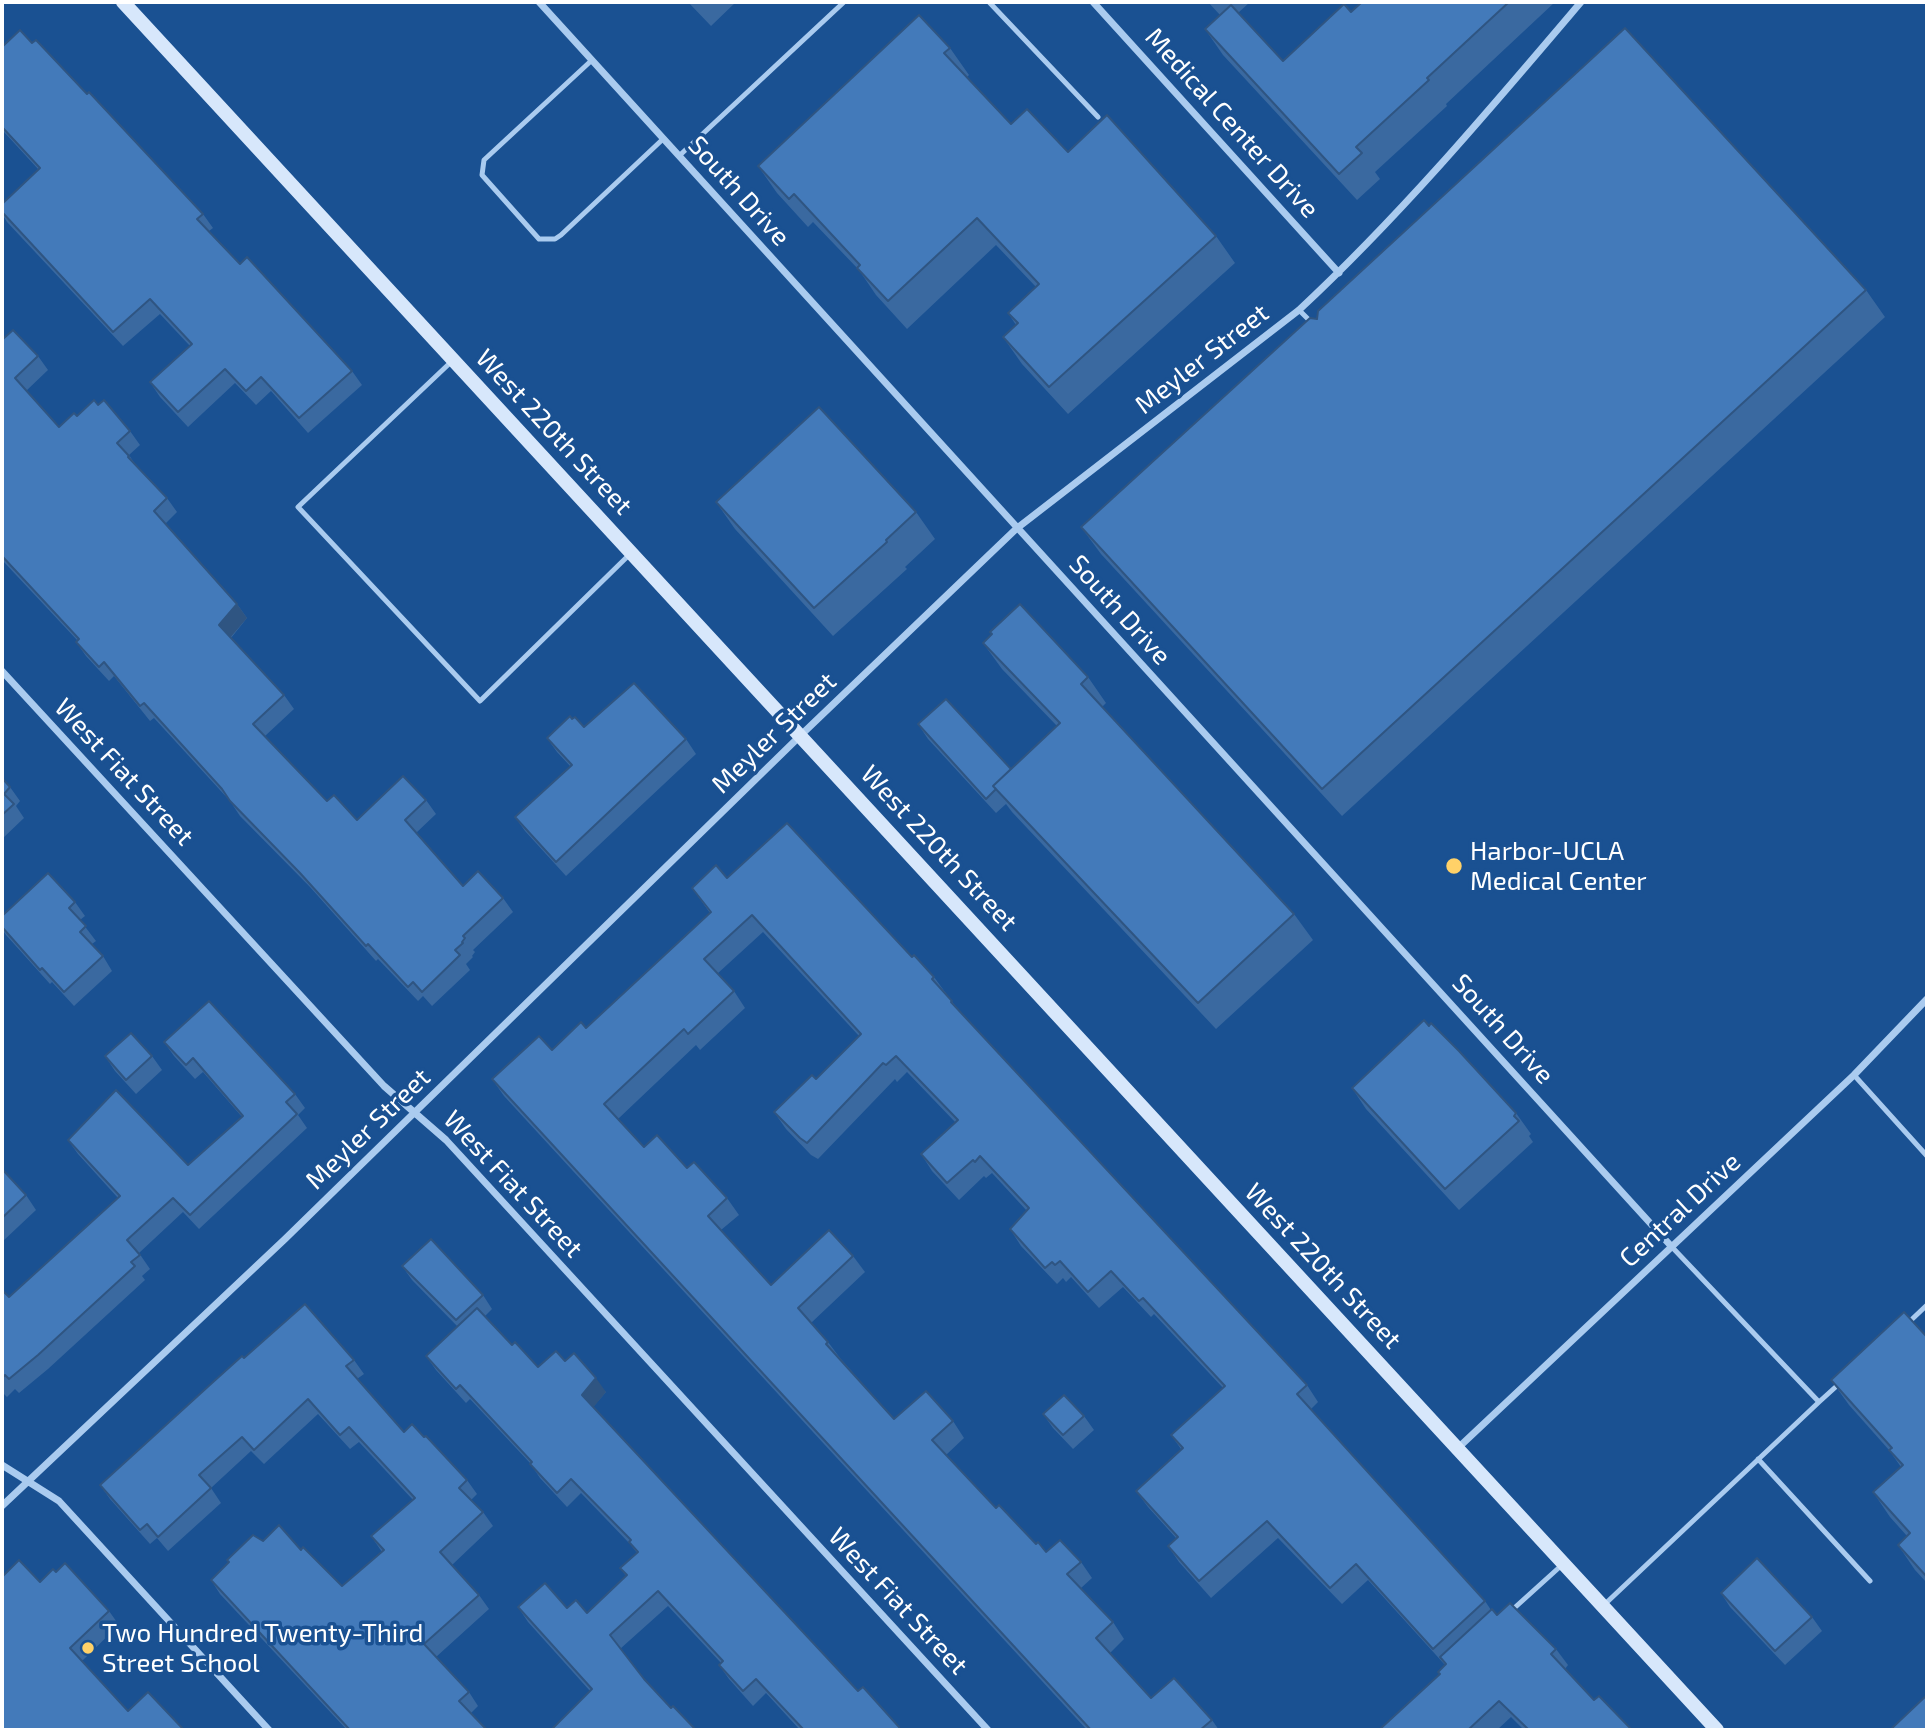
<!DOCTYPE html>
<html>
<head>
<meta charset="utf-8">
<style>
  body { margin:0 }
  #map { position:relative; width:1929px; height:1732px; overflow:hidden; background:#1a5192; font-family:"Exo 2",sans-serif }
  canvas { display:block }
  .frame { position:absolute; inset:0; border:4px solid #fff; pointer-events:none }
</style>
</head>
<body>
<div id="map">
<canvas width="1929" height="1732"></canvas>
<div class="frame"></div>
</div>
<script>
const ctx = document.querySelector('canvas').getContext('2d');
ctx.lineJoin = 'round';
function stroke(path, color, width, dash) {
  ctx.strokeStyle = color;
  ctx.lineWidth = width;
  ctx.lineCap = dash ? 'butt' : 'round';
  ctx.setLineDash(dash || []);
  ctx.stroke(path);
}
function fillPath(path, color) {
  ctx.fillStyle = color;
  ctx.fill(path, 'evenodd');
}
function label(font, color, halo, rows, align = 'center') {
  ctx.font = font + ' "Exo 2",sans-serif';
  ctx.lineWidth = 7;
  ctx.setLineDash([]);
  ctx.textBaseline = 'middle';
  ctx.strokeStyle = halo;
  ctx.fillStyle = color;
  for (const [text, x, y, turn = 0] of rows) {
    ctx.save();
    ctx.translate(x, y);
    ctx.rotate((+turn || 0) * Math.PI / 180);
    ctx.textAlign = isNaN(turn) ? turn : align;
    if (halo) ctx.strokeText(text, 0, 0);
    ctx.fillText(text, 0, 0);
    ctx.restore();
  }
}
stroke(new Path2D(`
  M 989,2 L 1098,117
  M 592,60 L 484,160 L 482,175 L 539,239 L 555,239 L 561,235 L 663,139
  M 679,156 L 844,2
  M 1299,310 L 1312,323
  M 451,362 L 298,507 L 480,701 L 630,554
  M 1854,1075 L 1927,1156
  M 1908,1323 L 1927,1305
  M 1819,1402 L 1840,1383
  M 1758,1459 L 1870,1581
  M 1605,1604 L 1819,1402 L 1671,1246
  M 1511,1611 L 1563,1564`), '#aacbef', 5);
stroke(new Path2D(`
  M 539,2 L 1671,1246
  M 1093,2 L 1339,273
  M 2,671 L 384,1086 L 446,1140 L 988,1730
  M 1458,1448 L 1854,1075 L 1927,999
  M 2,1465 L 59,1501 L 269,1730
  M 2,1506 L 285,1239 L 801,735 L 1016,529 L 1299,310 C 1401,215 1491,108 1581,2`), '#aacbef', 7);
stroke(new Path2D(`
  M 123,2 L 1717,1730`), '#d7e7fb', 14);
fillPath(new Path2D(`
  M 688,2 L 736,2 L 711,26 Z
  M 1208,2 L 1250,2 L 1238,13 L 1283,61 L 1351,12 L 1362,2 L 1553,2 L 1554,3 L 1446,104 L 1447,106 L 1375,172 L 1380,179 L 1357,200 L 1223,55 L 1205,29 L 1220,15 Z
  M 32,43 L 87,94 L 203,214 L 213,228 L 209,231 L 240,264 L 352,371 L 362,385 L 308,433 L 271,391 L 256,405 L 235,383 L 188,427 L 160,397 L 150,382 L 190,346 L 160,314 L 123,346 L 7,222 L 2,214 L 2,204 L 38,169 L 4,132 L 2,134 L 2,47 Z
  M 950,48 L 969,75 L 967,77 L 1011,124 L 1068,152 L 1216,236 L 1235,263 L 1068,414 L 1022,364 L 1003,337 L 1016,325 L 1008,313 L 1036,287 L 996,245 L 907,329 L 876,295 L 859,270 L 813,222 L 808,227 L 777,193 L 758,166 Z
  M 1866,290 L 1885,317 L 1342,816 L 1101,554 L 1081,527 L 1317,319 Z
  M 2,338 L 38,356 L 48,370 L 26,391 L 59,427 L 98,405 L 130,431 L 140,445 L 129,455 L 137,467 L 167,498 L 177,512 L 165,524 L 237,604 L 247,618 L 231,638 L 284,695 L 294,709 L 265,736 L 327,801 L 357,820 L 426,800 L 436,814 L 416,833 L 463,886 L 503,898 L 513,912 L 473,950 L 475,952 L 472,956 L 473,957 L 466,964 L 470,970 L 432,1006 L 423,996 L 418,1001 L 378,959 L 376,961 L 310,887 L 240,816 L 230,801 L 154,718 L 150,721 L 114,676 L 109,681 L 86,656 L 76,642 L 77,640 L 2,560 Z
  M 716,502 L 916,512 L 935,539 L 905,567 L 907,569 L 833,636 L 735,529 Z
  M 983,643 L 1088,677 L 1106,703 L 1102,707 L 1294,914 L 1313,940 L 1216,1029 L 1012,812 L 1006,804 L 996,813 L 928,739 L 918,724 L 1011,769 L 1057,726 L 1002,669 Z
  M 572,719 L 584,727 L 686,739 L 696,754 L 566,876 L 525,831 L 515,817 L 570,766 L 557,752 L 547,738 Z
  M 2,778 L 10,787 L 20,801 L 16,806 L 24,818 L 2,839 Z
  M 727,878 L 912,957 L 934,977 L 959,1011 L 1307,1385 L 1318,1402 L 1311,1409 L 1485,1601 L 1491,1610 L 1497,1615 L 1556,1649 L 1568,1665 L 1565,1669 L 1594,1700 L 1632,1730 L 1524,1730 L 1511,1717 L 1497,1730 L 1379,1730 L 1439,1675 L 1445,1665 L 1368,1580 L 1342,1604 L 1278,1538 L 1211,1598 L 1179,1562 L 1168,1546 L 1176,1538 L 1148,1507 L 1136,1491 L 1181,1449 L 1171,1435 L 1223,1388 L 1154,1314 L 1151,1317 L 1123,1287 L 1099,1308 L 1071,1277 L 1066,1282 L 1063,1278 L 1057,1284 L 1021,1246 L 1010,1229 L 1027,1211 L 992,1173 L 986,1178 L 984,1176 L 959,1200 L 932,1171 L 921,1154 L 956,1123 L 907,1072 L 897,1082 L 895,1079 L 818,1159 L 811,1155 L 786,1129 L 774,1112 L 816,1079 L 859,1036 L 763,932 L 717,974 L 734,991 L 745,1008 L 700,1050 L 696,1045 L 618,1119 L 644,1147 L 687,1168 L 727,1198 L 739,1215 L 721,1230 L 771,1285 L 853,1256 L 865,1272 L 811,1323 L 828,1342 L 840,1358 L 894,1419 L 953,1421 L 964,1438 L 946,1455 L 996,1508 L 1036,1544 L 1046,1552 L 1081,1562 L 1092,1578 L 1081,1588 L 1113,1622 L 1124,1639 L 1110,1653 L 1151,1698 L 1212,1720 L 1219,1730 L 1087,1730 L 504,1096 L 492,1079 L 552,1050 L 586,1028 L 710,913 L 692,888 Z
  M 75,902 L 85,916 L 80,920 L 96,941 L 92,944 L 103,956 L 112,971 L 74,1006 L 52,982 L 50,984 L 6,935 L 2,929 L 2,916 Z
  M 164,1042 L 295,1094 L 305,1108 L 298,1115 L 307,1128 L 199,1229 L 183,1212 L 139,1253 L 150,1269 L 142,1276 L 145,1280 L 48,1369 L 19,1393 L 15,1389 L 7,1397 L 2,1392 L 2,1290 L 9,1297 L 118,1198 L 78,1154 L 68,1140 L 188,1165 L 242,1117 L 203,1072 L 195,1079 L 174,1056 Z
  M 105,1056 L 152,1056 L 162,1070 L 136,1094 L 115,1071 Z
  M 1352,1088 L 1516,1113 L 1531,1134 L 1529,1136 L 1533,1142 L 1459,1210 L 1366,1109 Z
  M 2,1169 L 26,1195 L 36,1210 L 2,1242 Z
  M 402,1266 L 483,1295 L 492,1309 L 485,1316 L 512,1345 L 538,1367 L 565,1361 L 606,1392 L 593,1407 L 858,1691 L 899,1727 L 901,1730 L 800,1730 L 766,1693 L 753,1706 L 729,1679 L 719,1665 L 721,1663 L 668,1606 L 620,1649 L 644,1679 L 671,1708 L 696,1730 L 590,1691 L 528,1622 L 518,1607 L 567,1608 L 587,1613 L 626,1576 L 620,1568 L 637,1553 L 630,1544 L 581,1493 L 567,1507 L 540,1478 L 530,1463 L 470,1399 L 466,1403 L 436,1370 L 426,1356 L 458,1327 L 412,1280 Z
  M 1927,1337 L 1927,1583 L 1915,1570 L 1898,1545 L 1907,1536 L 1890,1517 L 1873,1492 L 1901,1467 L 1889,1450 L 1849,1405 L 1831,1380 Z
  M 244,1358 L 354,1360 L 364,1374 L 357,1379 L 404,1432 L 467,1480 L 477,1494 L 471,1500 L 483,1512 L 493,1526 L 452,1565 L 479,1595 L 489,1609 L 436,1657 L 469,1692 L 478,1706 L 471,1713 L 487,1730 L 347,1730 L 220,1594 L 211,1580 L 263,1541 L 301,1550 L 342,1586 L 382,1552 L 371,1536 L 413,1500 L 359,1442 L 350,1449 L 318,1414 L 264,1464 L 251,1451 L 211,1488 L 221,1503 L 168,1551 L 157,1538 L 150,1544 L 110,1499 L 100,1485 Z
  M 1043,1414 L 1084,1416 L 1094,1430 L 1073,1449 L 1053,1428 Z
  M 56,1572 L 109,1611 L 119,1625 L 82,1661 L 128,1711 L 2,1730 L 40,1582 Z
  M 1721,1593 L 1812,1617 L 1822,1631 L 1785,1665 L 1730,1607 Z`), '#3a69a0');
fillPath(new Path2D(`
  M 237,604 L 247,618 L 229,639 L 219,625 Z
  M 596,1378 L 606,1392 L 592,1409 L 582,1395 Z`), '#2f5582');
const building = new Path2D(`
  M 1362,2 L 1509,2 L 1427,78 L 1429,80 L 1356,147 L 1362,153 L 1339,174 L 1205,29 L 1231,5 L 1283,61 L 1344,4 L 1351,12 Z
  M 919,15 L 950,48 L 944,53 L 1011,124 L 1027,109 L 1068,152 L 1107,115 L 1216,236 L 1049,387 L 1003,337 L 1018,323 L 1008,313 L 1039,284 L 977,218 L 888,301 L 857,268 L 860,265 L 794,194 L 789,199 L 758,166 Z
  M 1625,28 L 1866,290 L 1322,789 L 1081,527 L 1310,318 L 1317,319 L 1318,311 Z
  M 20,30 L 32,43 L 36,40 L 87,94 L 89,92 L 203,214 L 197,219 L 240,264 L 247,257 L 352,371 L 299,418 L 261,377 L 246,391 L 225,369 L 178,412 L 150,382 L 192,344 L 150,299 L 113,332 L 2,212 L 2,204 L 40,168 L 2,127 L 2,47 Z
  M 13,330 L 38,356 L 15,378 L 59,427 L 74,413 L 77,416 L 94,400 L 98,405 L 104,400 L 130,431 L 117,443 L 129,456 L 128,457 L 167,498 L 154,511 L 237,604 L 219,625 L 284,695 L 253,724 L 327,801 L 334,795 L 357,820 L 403,776 L 426,800 L 405,820 L 463,886 L 478,871 L 503,898 L 463,936 L 465,938 L 462,942 L 463,943 L 455,950 L 460,955 L 422,992 L 413,982 L 408,987 L 368,944 L 366,946 L 300,873 L 230,801 L 222,789 L 144,703 L 140,706 L 104,662 L 99,667 L 76,642 L 79,639 L 2,556 L 2,338 L 3,339 Z
  M 819,407 L 916,512 L 886,540 L 887,542 L 814,608 L 716,502 Z
  M 1020,604 L 1088,677 L 1081,684 L 1294,914 L 1198,1003 L 993,786 L 1060,723 L 983,643 L 992,634 L 990,632 Z
  M 634,683 L 686,739 L 556,862 L 515,817 L 572,765 L 547,738 L 570,716 L 572,719 L 575,717 L 584,727 Z
  M 946,699 L 1011,769 L 993,786 L 996,789 L 986,799 L 918,724 Z
  M 2,778 L 10,787 L 4,794 L 14,804 L 2,815 Z
  M 787,823 L 912,957 L 914,955 L 934,977 L 932,979 L 952,1001 L 951,1002 L 1307,1385 L 1297,1394 L 1485,1601 L 1433,1649 L 1356,1564 L 1330,1588 L 1267,1521 L 1199,1581 L 1168,1546 L 1178,1537 L 1136,1491 L 1183,1448 L 1171,1435 L 1225,1386 L 1143,1298 L 1139,1301 L 1111,1271 L 1088,1292 L 1060,1261 L 1055,1265 L 1052,1262 L 1045,1268 L 1010,1229 L 1029,1208 L 980,1156 L 975,1162 L 973,1160 L 947,1183 L 921,1154 L 958,1120 L 896,1056 L 886,1065 L 883,1063 L 807,1143 L 800,1138 L 774,1112 L 812,1075 L 816,1079 L 861,1034 L 752,915 L 704,959 L 734,991 L 688,1034 L 684,1029 L 604,1104 L 644,1147 L 657,1135 L 687,1168 L 694,1162 L 727,1198 L 708,1216 L 771,1285 L 829,1230 L 853,1256 L 798,1308 L 828,1342 L 826,1344 L 894,1419 L 926,1391 L 953,1421 L 932,1440 L 996,1508 L 999,1505 L 1036,1544 L 1038,1542 L 1046,1552 L 1060,1540 L 1081,1562 L 1067,1574 L 1113,1622 L 1096,1638 L 1151,1698 L 1174,1678 L 1212,1720 L 1200,1730 L 1091,1730 L 492,1079 L 539,1036 L 552,1050 L 581,1022 L 586,1028 L 711,912 L 692,888 L 716,865 L 727,878 Z
  M 48,873 L 75,902 L 69,908 L 86,926 L 80,932 L 103,956 L 64,992 L 42,968 L 40,970 L 2,927 L 2,916 Z
  M 209,1001 L 295,1094 L 286,1102 L 297,1114 L 190,1215 L 173,1198 L 127,1240 L 140,1255 L 131,1262 L 135,1266 L 38,1355 L 9,1379 L 5,1375 L 2,1378 L 2,1290 L 9,1297 L 120,1196 L 68,1140 L 116,1090 L 188,1165 L 243,1116 L 193,1058 L 186,1065 L 164,1042 Z
  M 1424,1020 L 1429,1026 L 1431,1023 L 1459,1051 L 1516,1113 L 1514,1116 L 1519,1121 L 1445,1189 L 1352,1088 Z
  M 131,1033 L 152,1056 L 126,1080 L 105,1056 Z
  M 2,1169 L 26,1195 L 2,1218 Z
  M 431,1239 L 483,1295 L 456,1320 L 402,1266 Z
  M 305,1304 L 354,1360 L 346,1366 L 404,1432 L 412,1424 L 424,1437 L 426,1436 L 467,1480 L 459,1488 L 483,1512 L 440,1552 L 479,1595 L 424,1644 L 469,1692 L 459,1701 L 487,1730 L 350,1730 L 211,1580 L 229,1562 L 227,1560 L 253,1535 L 263,1541 L 279,1525 L 301,1550 L 303,1547 L 342,1586 L 384,1550 L 371,1536 L 415,1498 L 349,1427 L 340,1435 L 308,1399 L 254,1450 L 242,1437 L 199,1475 L 211,1488 L 158,1537 L 147,1524 L 140,1530 L 100,1485 L 212,1383 L 242,1356 L 244,1358 Z
  M 477,1308 L 512,1345 L 515,1342 L 538,1367 L 556,1351 L 565,1361 L 574,1353 L 596,1378 L 582,1395 L 858,1691 L 863,1687 L 899,1727 L 900,1730 L 804,1730 L 756,1679 L 743,1691 L 719,1665 L 723,1661 L 658,1591 L 610,1635 L 644,1679 L 671,1708 L 673,1706 L 696,1730 L 551,1730 L 592,1689 L 518,1607 L 545,1583 L 567,1608 L 576,1600 L 587,1613 L 627,1575 L 620,1568 L 638,1552 L 629,1542 L 631,1540 L 571,1479 L 557,1493 L 530,1464 L 532,1462 L 460,1385 L 456,1389 L 426,1356 Z
  M 1904,1312 L 1927,1337 L 1927,1577 L 1898,1545 L 1910,1533 L 1873,1492 L 1903,1465 L 1889,1450 L 1892,1448 L 1831,1380 Z
  M 1064,1395 L 1084,1416 L 1063,1435 L 1043,1414 Z
  M 1757,1558 L 1812,1617 L 1775,1651 L 1721,1593 Z
  M 19,1560 L 40,1582 L 53,1569 L 56,1572 L 65,1563 L 109,1611 L 70,1648 L 128,1711 L 148,1692 L 184,1730 L 2,1730 L 2,1577 Z
  M 1510,1603 L 1556,1649 L 1551,1654 L 1594,1700 L 1599,1696 L 1632,1730 L 1529,1730 L 1499,1701 L 1468,1730 L 1379,1730 L 1440,1674 L 1438,1672 L 1446,1664 L 1440,1657 L 1492,1609 L 1497,1615 Z
  M 1927,1695 L 1927,1730 L 1890,1730 Z`);
fillPath(building, '#437aba');
stroke(building, '#2f5582', 2);
for (const [x, y, r, color] of [
  [1454,866,9,"#ffd168"],
  [88,1648,7,"#ffd168"]
]) {
  const dot = new Path2D();
  dot.arc(x, y, r, 0, 2 * Math.PI);
  ctx.fillStyle = color;
  ctx.fill(dot);
  stroke(dot, '#1a5192', 2.5);
}
label('26px', '#fff', '#1a5192', [
  ["Medical Center Drive",1232,123,48],
  ["South Drive",739,191,48],
  ["Meyler Street",1202,359,-38],
  ["West 220th Street",554,432,47],
  ["South Drive",1120,610,48],
  ["Meyler Street",774,733,-44],
  ["West Fiat Street",124,772,47],
  ["West 220th Street",939,848,47],
  ["South Drive",1503,1029,48],
  ["Meyler Street",368,1129,-44],
  ["West Fiat Street",513,1184,47],
  ["Central Drive",1680,1210,-43],
  ["West 220th Street",1323,1266,47],
  ["West Fiat Street",898,1601,47]
]);
label('26px', '#fff', '#1a5192', [
  ["Harbor-UCLA",1470,851],
  ["Medical Center",1470,881],
  ["Two Hundred Twenty-Third",102,1633],
  ["Street School",102,1663]
], 'left');
</script>
</body>
</html>
